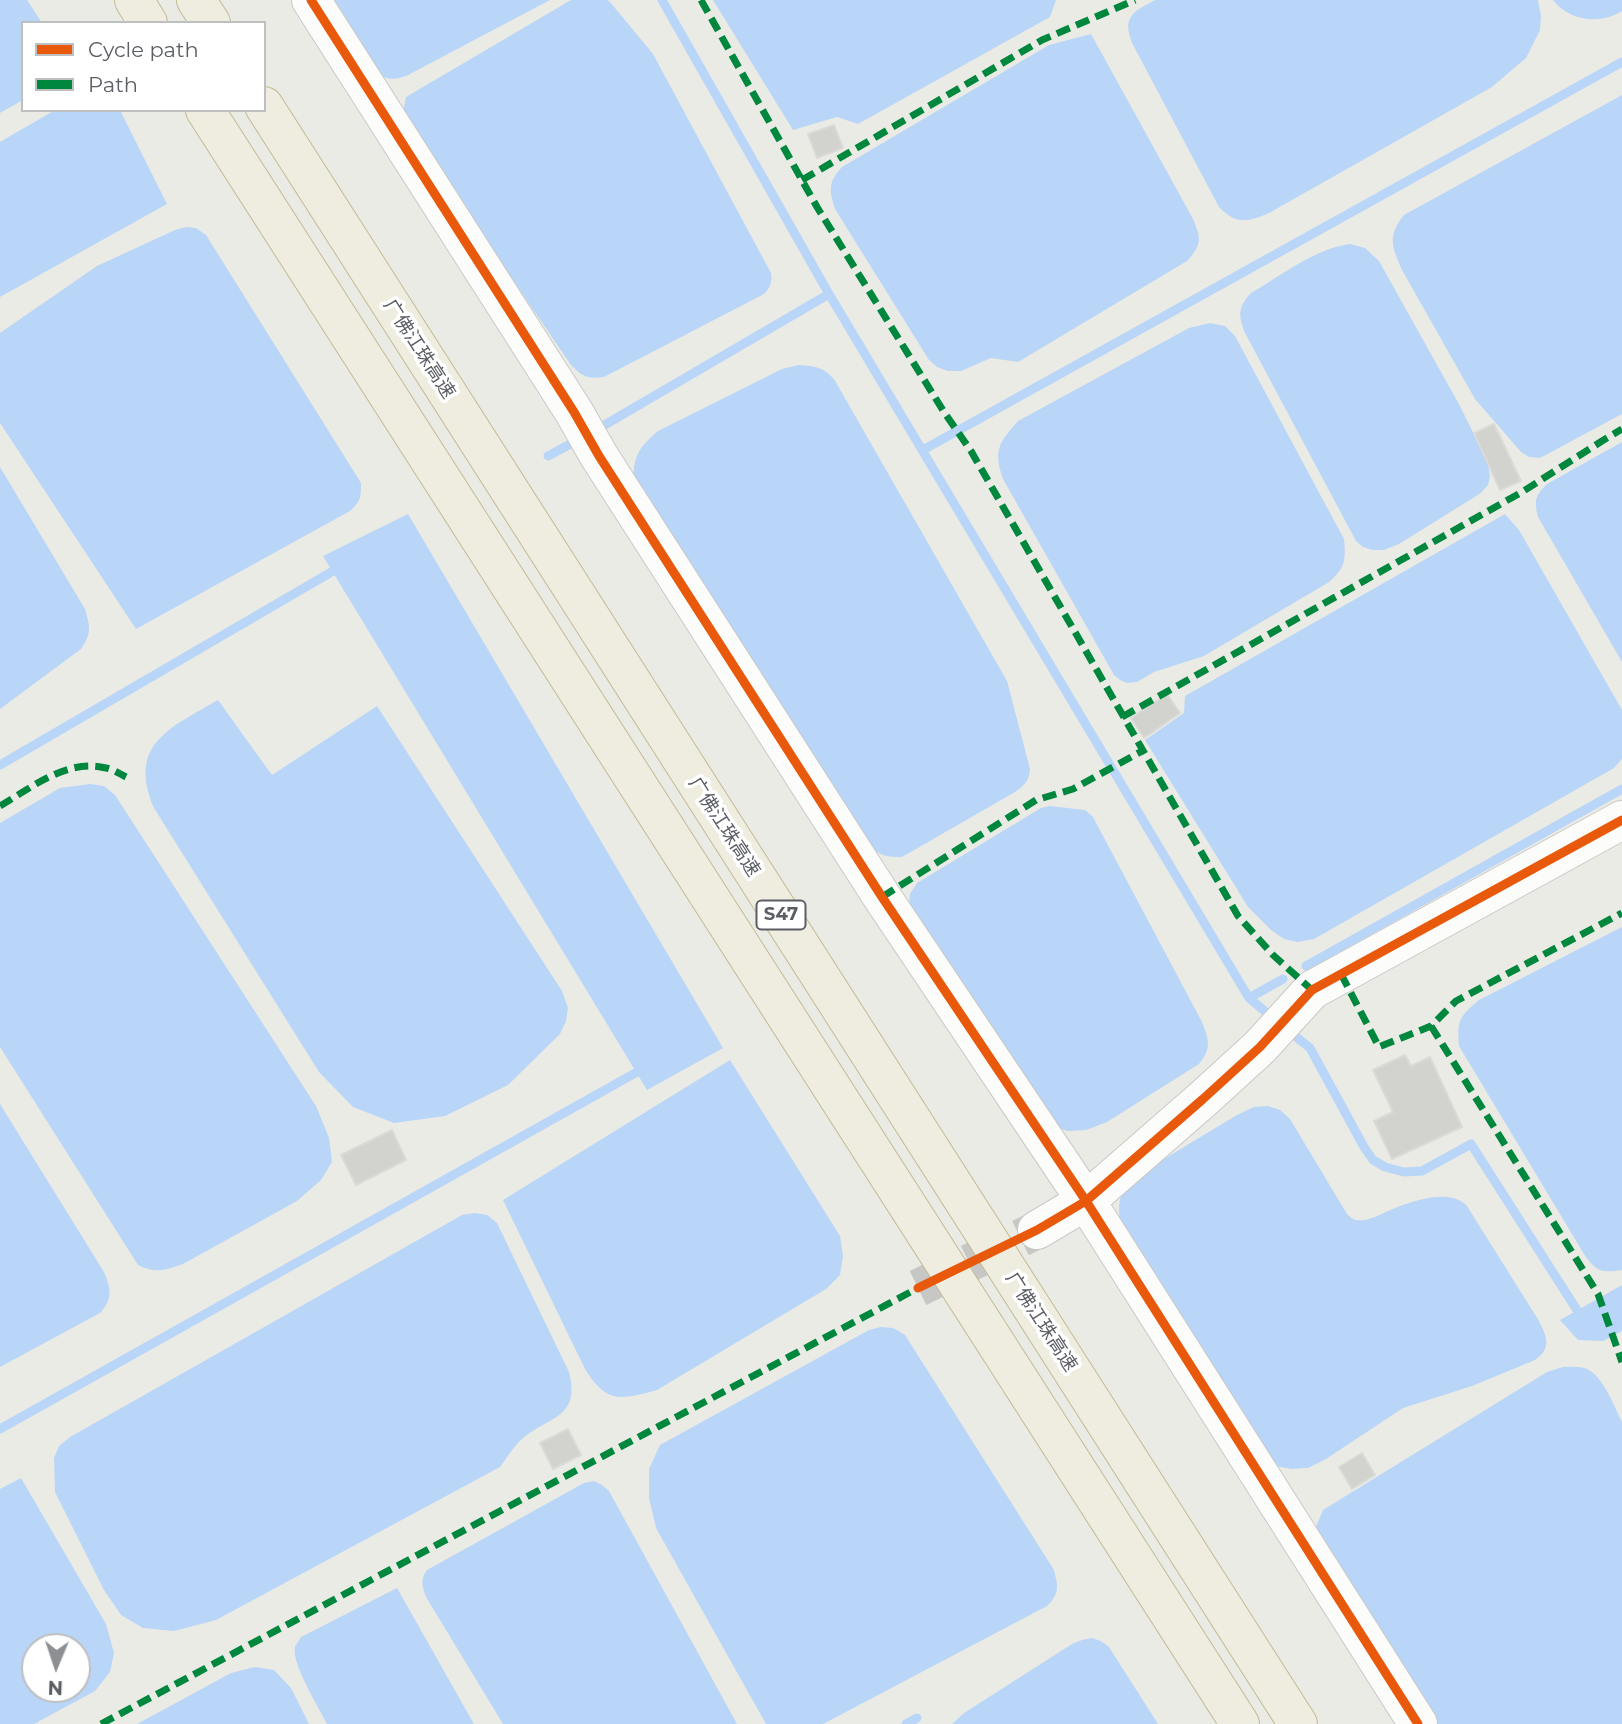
<!DOCTYPE html>
<html>
<head>
<meta charset="utf-8">
<style>
  body { margin:0 }
  #map { position:relative; width:1622px; height:1724px; overflow:hidden; background:#ebebe6; font-family:Montserrat,sans-serif }
  canvas { display:block }
  .legend { position:absolute; left:21px; top:21px; width:245px; height:91px; box-sizing:border-box; background:#fff; border:2px solid #bdbfc1; margin:0; padding:9px 12px; list-style:none; font-size:21px; color:#5b5e64 }
  .legend li { display:flex; align-items:center; gap:14px; height:35px }
  .legend b { width:35px; border:2px solid #bdbfc1 }
  .north { position:absolute; left:21px; top:1633px; width:70px; height:70px; box-sizing:border-box; background:#fff; border:2px solid #bdbfc1; border-radius:50%; rotate:182deg; font-size:19px; font-weight:700; line-height:28px; text-align:center; color:#5b5e64 }
  .north::after { content:''; display:block; margin:auto; width:24px; height:32px; background:#8d8f92; clip-path:polygon(50% 0,100% 100%,50% 72%,0 100%) }
</style>
</head>
<body>
<div id="map">
<canvas width="1622" height="1724"></canvas>
<ul class="legend">
<li><b style="height:9px;background:#e8590c"></b>Cycle path</li>
<li><b style="height:9px;background:#00873e"></b>Path</li>
</ul>
<div class="north">N</div>
</div>
<script>
const ctx = document.querySelector('canvas').getContext('2d');
ctx.lineJoin = 'round';
function fillPath(path, color) {
  ctx.fillStyle = color;
  ctx.fill(path, 'evenodd');
}
function stroke(path, color, width, dash) {
  ctx.strokeStyle = color;
  ctx.lineWidth = width;
  ctx.lineCap = dash ? 'butt' : 'round';
  ctx.setLineDash(dash || []);
  ctx.stroke(path);
}
function label(font, color, halo, rows, align = 'center') {
  ctx.font = font + ' Montserrat,"Noto Sans SC",sans-serif';
  ctx.lineWidth = 7;
  ctx.setLineDash([]);
  ctx.textBaseline = 'middle';
  ctx.strokeStyle = halo;
  ctx.fillStyle = color;
  for (const [text, x, y, turn = 0] of rows) {
    ctx.save();
    ctx.translate(x, y);
    ctx.rotate((+turn || 0) * Math.PI / 180);
    ctx.textAlign = isNaN(turn) ? turn : align;
    if (halo) ctx.strokeText(text, 0, 0);
    ctx.fillText(text, 0, 0);
    ctx.restore();
  }
}
fillPath(new Path2D(`
  M 0,0 L 27,0 L 42,23 L 23,23 L 23,100 L 0,113 Z
  M 327,0 L 550,0 L 408,75 C 399,79 392,80 383,77 Z
  M 571,0 L 607,0 L 610,2 L 653,54 L 771,273 C 772,282 771,287 764,294 L 604,377 C 587,379 583,377 571,365 L 402,118 L 406,97 Z
  M 713,0 L 1056,0 L 1050,17 L 858,124 L 837,117 L 793,130 Z
  M 1155,0 L 1538,0 L 1541,16 L 1540,30 L 1526,58 L 1492,87 L 1269,213 C 1248,222 1236,225 1219,207 L 1132,43 C 1122,16 1133,12 1155,0 Z
  M 1553,0 L 1622,0 L 1622,11 C 1600,25 1569,21 1553,0 Z
  M 1091,34 L 1192,217 C 1201,237 1203,244 1187,261 L 1018,362 L 991,358 L 961,371 L 948,371 L 937,367 L 929,360 L 835,209 C 829,190 828,182 842,167 L 1049,45 Z
  M 1622,95 L 1622,414 L 1540,458 L 1529,457 L 1521,452 L 1475,399 L 1402,270 C 1392,247 1387,236 1404,215 Z
  M 55,110 L 120,110 L 167,204 L 0,297 L 0,142 Z
  M 186,227 L 196,228 L 206,235 L 361,483 C 361,497 361,501 350,511 L 136,629 L 0,423 L 0,333 L 97,266 L 175,230 Z
  M 1350,244 L 1365,248 L 1379,261 L 1460,406 L 1488,463 L 1490,476 L 1488,485 L 1481,493 L 1399,544 L 1384,550 L 1373,550 L 1363,547 L 1356,541 L 1245,333 C 1238,315 1238,307 1251,293 C 1282,275 1314,249 1350,244 Z
  M 1210,323 L 1225,326 L 1235,336 L 1344,539 C 1346,561 1345,568 1329,582 L 1204,656 L 1154,672 L 1137,682 L 1127,683 L 1120,680 L 1114,675 L 1003,479 C 993,450 999,443 1018,421 L 1189,328 Z
  M 799,365 C 815,366 823,367 834,379 L 1007,681 L 1030,769 C 1029,781 1025,785 1015,792 L 902,857 C 885,857 880,856 868,844 L 633,483 C 634,456 637,449 658,431 L 782,369 Z
  M 1622,442 L 1622,662 L 1538,517 C 1534,500 1535,496 1547,484 Z
  M 0,467 L 85,609 C 90,627 92,633 81,649 L 0,709 Z
  M 408,514 L 723,1048 L 647,1090 L 323,556 Z
  M 1505,514 L 1519,530 L 1622,710 L 1622,759 L 1614,768 L 1314,939 L 1297,942 L 1284,939 L 1271,930 L 1248,907 L 1145,740 L 1184,713 L 1185,696 Z
  M 218,700 L 272,775 L 377,706 L 562,991 L 568,1008 L 566,1021 L 560,1034 L 508,1085 L 445,1116 L 394,1123 L 353,1107 L 319,1072 L 154,808 C 127,744 170,728 218,700 Z
  M 90,784 L 104,786 L 115,795 L 316,1106 L 329,1138 L 332,1162 L 321,1180 L 297,1201 L 183,1264 C 165,1270 156,1274 138,1265 L 0,1047 L 0,823 L 60,788 Z
  M 1050,806 L 1085,810 L 1093,817 L 1202,1022 C 1209,1040 1212,1048 1199,1064 L 1107,1122 L 1086,1130 L 1068,1131 L 1052,1126 L 909,903 L 910,894 L 917,883 L 1041,808 Z
  M 1622,927 L 1622,1270 C 1601,1273 1596,1272 1584,1254 L 1459,1046 C 1457,1020 1459,1017 1479,1000 Z
  M 730,1060 L 840,1236 L 843,1256 L 840,1275 L 826,1289 L 657,1390 C 620,1400 607,1404 585,1369 L 503,1200 Z
  M 0,1104 L 104,1272 C 111,1289 113,1299 100,1313 L 0,1367 Z
  M 1268,1106 L 1280,1110 L 1290,1119 L 1347,1214 C 1350,1217 1352,1219 1356,1220 C 1367,1222 1379,1215 1388,1211 C 1409,1202 1449,1187 1467,1206 L 1539,1321 C 1547,1337 1552,1348 1535,1360 L 1472,1386 L 1403,1408 L 1326,1459 L 1308,1468 L 1291,1469 L 1276,1466 L 1121,1224 C 1117,1206 1119,1195 1129,1180 L 1237,1115 L 1254,1107 Z
  M 475,1213 L 487,1215 L 497,1223 L 569,1372 C 581,1419 548,1416 521,1440 C 513,1447 507,1458 500,1467 L 216,1620 L 174,1631 L 143,1628 L 121,1615 L 104,1590 L 55,1492 L 54,1458 L 59,1446 L 70,1437 L 462,1215 Z
  M 1622,1285 L 1622,1331 L 1603,1341 L 1578,1340 L 1560,1320 Z
  M 881,1327 L 893,1328 L 905,1335 L 1054,1570 C 1058,1587 1060,1593 1047,1606 L 823,1724 L 766,1724 L 656,1528 L 649,1498 L 649,1469 L 660,1445 L 869,1330 Z
  M 1563,1367 C 1571,1367 1579,1366 1587,1369 C 1603,1376 1614,1406 1622,1422 L 1622,1724 L 1431,1724 L 1313,1534 L 1323,1510 L 1547,1372 Z
  M 21,1478 L 106,1624 L 114,1653 L 110,1672 L 95,1691 L 34,1724 L 0,1724 L 0,1489 ZM 35,1647 L 77,1647 L 77,1689 L 35,1689 Z
  M 594,1481 L 602,1485 L 609,1491 L 737,1724 L 503,1724 L 426,1597 C 422,1587 420,1579 427,1570 L 584,1483 Z
  M 397,1588 L 474,1724 L 327,1724 C 319,1708 291,1663 295,1647 C 295,1646 300,1639 301,1637 Z
  M 1092,1638 L 1101,1641 L 1109,1647 L 1158,1724 L 952,1724 L 964,1713 L 1072,1644 L 1082,1640 Z
  M 255,1667 L 274,1670 L 291,1688 L 309,1724 L 137,1724 L 231,1673 Z`), '#b9d5f7');
stroke(new Path2D(`
  M 662,0 L 829,294 L 1249,998 L 1267,1013
  M 596,430 L 829,294
  M 923,450 L 1622,62
  M 548,456 L 578,440
  M 0,765 L 340,567
  M 1306,966 L 1622,789
  M 1249,998 L 1283,979
  M 1290,1032 L 1310,1048 L 1364,1147 L 1373,1160 L 1385,1167 L 1404,1172 L 1422,1171 L 1471,1144 L 1582,1318
  M 0,1429 L 646,1067
  M 906,1724 L 917,1718`), '#b9d5f7', 9);
const building = new Path2D(`
  M 834,125 L 843,148 L 817,158 L 808,134 Z
  M 1494,424 L 1521,481 L 1500,490 L 1474,433 Z
  M 1167,694 L 1180,713 L 1144,738 L 1131,718 Z
  M 1405,1055 L 1411,1066 L 1430,1057 L 1462,1127 L 1392,1159 L 1374,1121 L 1393,1112 L 1373,1070 Z
  M 392,1130 L 406,1160 L 356,1185 L 341,1155 Z
  M 568,1429 L 581,1455 L 553,1469 L 540,1443 Z
  M 1362,1453 L 1375,1475 L 1352,1489 L 1339,1467 Z`);
fillPath(building, '#d2d2cf');
stroke(building, '#dadad6', 2);
stroke(new Path2D(`
  M 918,1288 L 1037,1230`), '#c7c8c6', 38, [38, 19]);
const minor = new Path2D(`
  M 311,0 L 574,412 L 599,456 L 882,897 L 1086,1201 L 1418,1724
  M 1037,1230 L 1086,1201 L 1203,1099 L 1260,1047 L 1312,990 L 1622,820`);
const highway = new Path2D(`
  M 134,0 L 148,23
  M 196,0 L 211,23
  M 264,106 L 1298,1724
  M 205,110 L 1240,1724`);
stroke(minor, '#c8c9c8', 40);
stroke(highway, '#c3ba93', 40);
stroke(minor, '#fcfcfb', 38);
stroke(highway, '#eeede0', 38);
stroke(new Path2D(`
  M 701,0 L 817,207 L 944,412 L 971,451 L 1238,916 L 1273,955 L 1312,990
  M 802,180 L 1042,40 L 1135,0
  M 1122,717 L 1522,492 L 1602,441 L 1622,429
  M 0,806 C 31,788 67,758 106,768 C 113,769 120,774 126,777
  M 882,897 L 1036,800 L 1073,789 L 1142,751
  M 1341,974 L 1379,1047 L 1431,1026 L 1456,1001 L 1622,913
  M 1431,1026 L 1598,1294 L 1622,1362
  M 101,1724 L 918,1288`), '#00873e', 7, [14, 7]);
stroke(new Path2D(`
  M 311,0 L 574,412 L 599,456 L 882,897 L 1086,1201 L 1418,1724
  M 918,1288 L 1037,1230 L 1086,1201 L 1203,1099 L 1260,1047 L 1312,990 L 1622,820`), '#e8590c', 9);
for (const [x, y, w] of [
  [781,915,49]
]) {
  const box = new Path2D();
  box.roundRect(x - w / 2, y - 14.5, w, 29, 5);
  ctx.fillStyle = '#fff';
  ctx.fill(box);
  stroke(box, '#5b5e64', 2);
}
label('bold 18px', '#5b5e64', null, [
  ["S47",781,915]
]);
label('19px', '#5b5e64', '#fff', [
  ["广佛江珠高速",419,349,57],
  ["广佛江珠高速",724,827,57],
  ["广佛江珠高速",1041,1322,57]
]);
</script>
</body>
</html>
